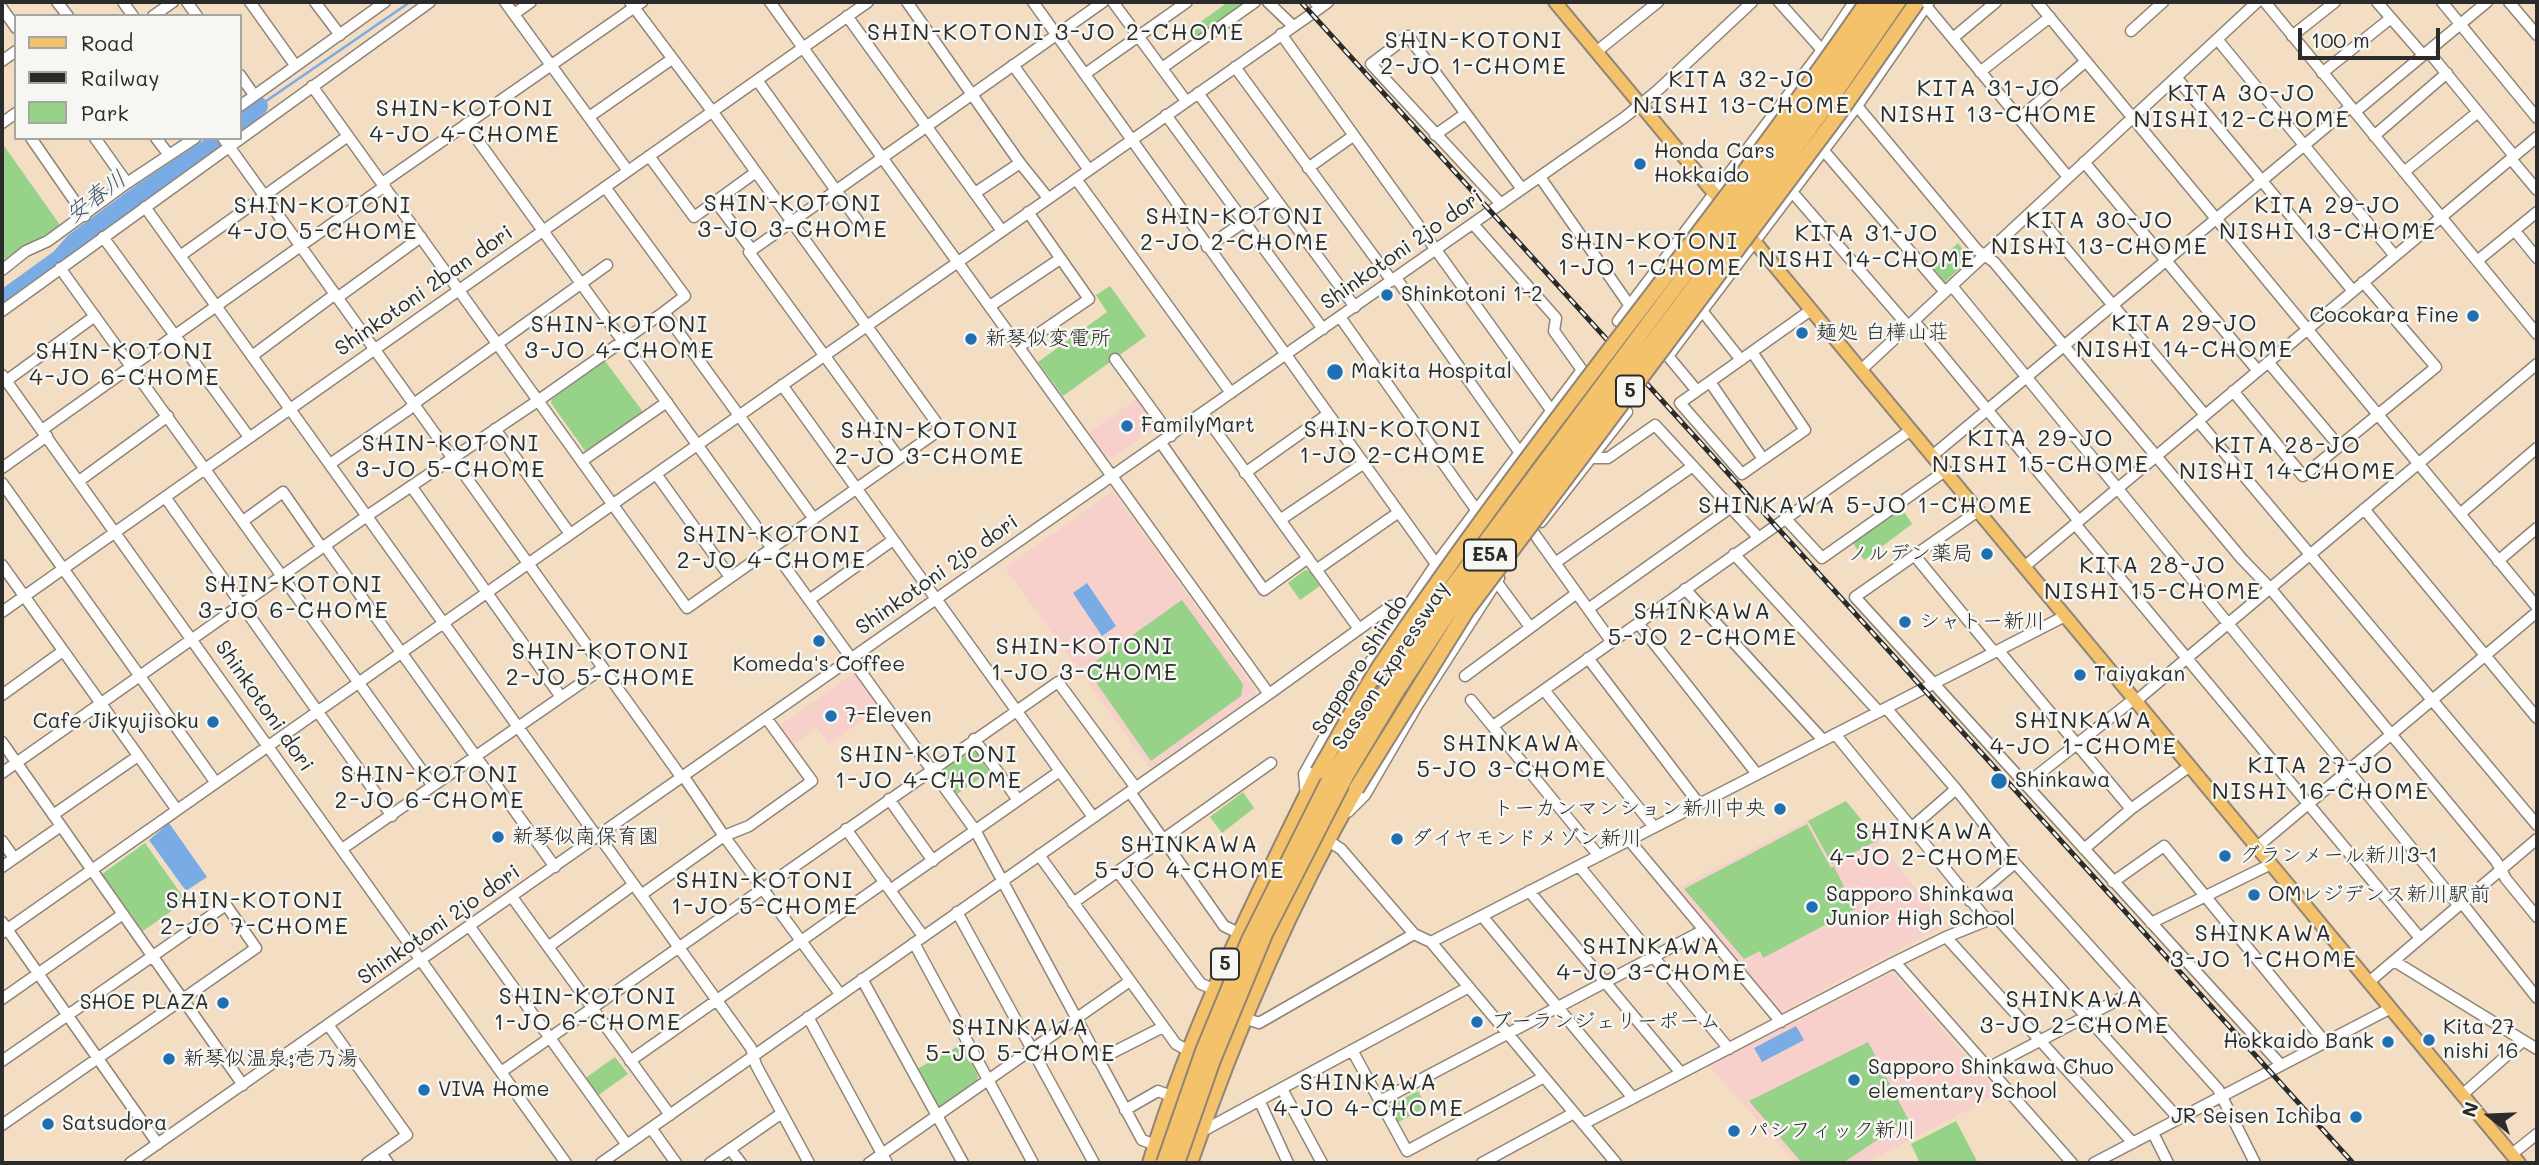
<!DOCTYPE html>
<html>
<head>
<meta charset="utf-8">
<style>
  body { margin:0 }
  #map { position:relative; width:2539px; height:1165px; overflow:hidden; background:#f3dec3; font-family:Mali,sans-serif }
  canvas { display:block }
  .frame { position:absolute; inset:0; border:4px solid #2b2b2b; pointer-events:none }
  .legend { position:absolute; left:14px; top:14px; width:228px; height:126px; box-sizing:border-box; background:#f6f6f2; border:2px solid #a5a5a2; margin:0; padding:9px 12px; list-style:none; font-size:21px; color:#2b2b2b }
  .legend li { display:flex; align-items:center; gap:14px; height:35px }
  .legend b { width:35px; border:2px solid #a5a5a2 }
  .north { position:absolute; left:2455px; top:1081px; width:70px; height:70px; -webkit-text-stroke:5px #f6f6f2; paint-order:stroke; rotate:288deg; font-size:19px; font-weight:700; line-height:28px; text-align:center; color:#2b2b2b }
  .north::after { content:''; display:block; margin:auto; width:24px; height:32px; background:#2b2b2b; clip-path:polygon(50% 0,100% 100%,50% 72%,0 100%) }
  .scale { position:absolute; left:2298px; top:28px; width:142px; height:32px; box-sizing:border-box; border:4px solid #2b2b2b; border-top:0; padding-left:9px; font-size:21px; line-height:24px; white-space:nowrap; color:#2b2b2b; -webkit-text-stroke:5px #f6f6f2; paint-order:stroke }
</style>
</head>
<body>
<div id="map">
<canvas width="2539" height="1165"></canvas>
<div class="frame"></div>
<ul class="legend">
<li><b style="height:9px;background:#f4c26a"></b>Road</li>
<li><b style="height:9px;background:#2b2b2b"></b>Railway</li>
<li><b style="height:19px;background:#96d287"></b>Park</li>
</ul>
<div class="north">N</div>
<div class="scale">100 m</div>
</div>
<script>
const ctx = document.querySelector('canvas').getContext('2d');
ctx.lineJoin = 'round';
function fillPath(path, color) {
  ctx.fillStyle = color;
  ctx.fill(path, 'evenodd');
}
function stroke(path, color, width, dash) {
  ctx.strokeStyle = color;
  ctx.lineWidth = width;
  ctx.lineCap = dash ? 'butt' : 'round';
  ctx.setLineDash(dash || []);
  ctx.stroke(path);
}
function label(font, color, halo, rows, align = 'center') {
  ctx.font = font + ' Mali,"Klee One",sans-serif';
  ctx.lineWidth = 5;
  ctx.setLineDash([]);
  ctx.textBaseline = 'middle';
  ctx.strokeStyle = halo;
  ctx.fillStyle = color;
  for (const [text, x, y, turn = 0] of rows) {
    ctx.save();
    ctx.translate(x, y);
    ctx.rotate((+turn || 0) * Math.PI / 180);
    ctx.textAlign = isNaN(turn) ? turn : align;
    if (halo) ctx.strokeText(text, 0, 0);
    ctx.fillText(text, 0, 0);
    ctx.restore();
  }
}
fillPath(new Path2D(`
  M 1137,399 L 1155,423 L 1154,429 L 1113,457 L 1105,455 L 1089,432 Z
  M 1110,493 L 1115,494 L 1255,689 L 1254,696 L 1150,768 L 1005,568 Z
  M 855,672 L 880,708 L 829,744 L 817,727 L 793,745 L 781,729 L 782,724 Z
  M 1846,801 L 1945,925 L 1781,1012 L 1677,888 Z
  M 1889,974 L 1895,975 L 1999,1094 L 1865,1163 L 1795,1163 L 1709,1066 Z`), '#f7d0cb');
fillPath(new Path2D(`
  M 1228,2 L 1248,2 L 1194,40 L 1188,31 Z
  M 2,143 L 60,225 C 43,238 23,246 5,259 L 2,254 Z
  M 1958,243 L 1970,259 L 1945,282 L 1932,267 Z
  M 1110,286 L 1146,336 L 1063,396 L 1038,362 L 1107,312 L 1096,295 Z
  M 605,361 L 643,412 L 586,452 L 551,403 L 552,399 Z
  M 1902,508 L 1912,524 L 1864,560 L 1853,543 Z
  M 1305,570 L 1309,571 L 1320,586 L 1300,600 L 1288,583 Z
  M 1182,600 L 1243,684 L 1241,696 L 1151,761 L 1086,668 Z
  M 971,751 L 975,751 L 989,772 L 957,794 L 942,774 L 943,770 Z
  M 1243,792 L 1254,808 L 1222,833 L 1210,817 Z
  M 1846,801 L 1878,840 L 1832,864 L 1808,821 Z
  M 1807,824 L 1831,868 L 1834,866 L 1855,909 L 1763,958 L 1760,951 L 1744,959 L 1684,889 Z
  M 145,843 L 186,901 L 143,931 L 102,874 Z
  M 1868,1042 L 1908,1119 L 1843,1163 L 1802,1163 L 1749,1101 Z
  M 962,1044 L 978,1076 L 977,1082 L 940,1108 L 936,1106 L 917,1069 Z
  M 615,1057 L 628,1074 L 597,1096 L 584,1079 Z
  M 1418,1091 L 1427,1107 L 1397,1123 L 1390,1109 L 1391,1105 Z
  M 1956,1121 L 1978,1163 L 1920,1163 L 1911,1144 Z`), '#96d287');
fillPath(new Path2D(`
  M 1087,583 L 1116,626 L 1102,636 L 1073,593 Z
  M 169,823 L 207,877 L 186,891 L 149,840 Z
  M 1796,1026 L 1804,1040 L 1762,1062 L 1754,1048 Z`), '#79abe5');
stroke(new Path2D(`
  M 259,106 L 410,2`), '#79abe5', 2.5);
stroke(new Path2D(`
  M 240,123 L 259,106
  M 2,300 L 60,258 L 74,242 L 142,192 L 223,138`), '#79abe5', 18);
const minor = new Path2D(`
  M 57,2 L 68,16
  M 123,2 L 133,16
  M 187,2 L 197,16
  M 250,2 L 295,65
  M 315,2 L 340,35
  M 505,2 L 628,171
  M 907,2 L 1020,163 L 1048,198
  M 1033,2 L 1436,564
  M 1113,2 L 1186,101
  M 1268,2 L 1293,26
  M 1315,2 L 1320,8 L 1328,2
  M 1779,2 L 1822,50
  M 2037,2 L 2537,607
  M 2265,2 L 2537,334
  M 2377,2 L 2423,55
  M 2442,2 L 2537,118
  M 2509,2 L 2537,35
  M 1926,6 L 2068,177
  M 2,8 L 16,28
  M 514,14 L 531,2
  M 153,16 L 173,2
  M 847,16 L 1002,231
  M 2131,31 L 2163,2
  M 1281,34 L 1551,410
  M 2292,36 L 2335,2
  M 1953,38 L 1996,2
  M 2217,39 L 2395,256
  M 2428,51 L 2514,156
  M 1596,52 L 1658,2
  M 2,61 L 16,51
  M 1013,65 L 1089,170
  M 1235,67 L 1392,281
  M 1162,68 L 1255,2
  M 1980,72 L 2050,17
  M 2322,73 L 2391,18
  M 1085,74 L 1187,2
  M 240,75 L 254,95
  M 2176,77 L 2353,291
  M 757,80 L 860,224
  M 312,86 L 687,608 L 941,429 L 712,111 L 630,2
  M 1198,93 L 1355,307
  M 240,106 L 385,2
  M 1857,106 L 1977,250 L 1994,262 L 2242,559 L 2270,588 L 2496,861 L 2506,879 L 2537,917
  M 2355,112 L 2487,2
  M 1166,115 L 1323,329
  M 589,117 L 672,59
  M 2019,119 L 2086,61
  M 2,123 L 16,113
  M 466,124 L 975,830 L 1142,1140 L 1156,1145
  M 1435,135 L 1465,114
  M 2374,136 L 2447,73
  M 31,138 L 85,216
  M 95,138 L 127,183
  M 156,138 L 169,155
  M 223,138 L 682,778
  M 1824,151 L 1945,292
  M 649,156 L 694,217 L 756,172
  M 2511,159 L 2537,190
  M 2084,162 L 2258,371
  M 1308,168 L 1353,136
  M 2404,172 L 2478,112
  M 1540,177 L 1630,306
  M 1076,179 L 1231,393
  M 382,183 L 642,2
  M 605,187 L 685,296 L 664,312
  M 975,193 L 1020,163
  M 1793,193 L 1908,326
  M 716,202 L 752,250
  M 1501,204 L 1371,64 L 1408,36 L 1522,189
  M 145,207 L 597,837
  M 2033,210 L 2205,415
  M 1473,224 L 1556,318 L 1554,331 L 1582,370 L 1594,381
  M 2515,231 L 2537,258
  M 103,237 L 249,437
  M 1207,247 L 1275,201
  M 180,256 L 348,136
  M 2477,261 L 2537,212
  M 60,268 L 433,786
  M 2,270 L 26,251 L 48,241 L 127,183 L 195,138
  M 1396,278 L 1520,453
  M 1952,286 L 2459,906
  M 337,298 L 421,237
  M 990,306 L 1060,259
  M 2,311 L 430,2
  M 1703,312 L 1741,360
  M 1340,317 L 1477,511
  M 1914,321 L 2079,521
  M 1631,330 L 1618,321 L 1822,50 L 1854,2
  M 1019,347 L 1089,299 L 1028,212
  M 1658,349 L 1668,356 L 1697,391
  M 1752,352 L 1805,430 L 1742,474 L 1680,403 C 1723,372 1767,341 1811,310
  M 252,356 L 334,295
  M 1668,356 L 1857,106 L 1929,2
  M 1115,359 L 1171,436
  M 2268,362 L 2339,446
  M 1861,370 L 2257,2
  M 2,375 L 566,1163
  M 6,381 L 95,316
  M 1710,382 L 1763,459
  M 782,385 L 1093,817
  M 2233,391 L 2303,476 L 2436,367 L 2363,282
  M 1203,413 L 1359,629
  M 2198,421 L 2537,825
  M 495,429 L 570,534
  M 42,430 L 385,186
  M 1161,443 L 1264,590 L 1308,558
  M 1932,456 L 2350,107
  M 899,458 L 749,252 L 1103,2
  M 1593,458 L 1608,458 L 1655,425 L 1758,537
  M 582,461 L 667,402
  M 330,464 L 408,410 L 415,403 L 607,265
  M 2,468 L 47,436
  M 1245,473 L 1328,414
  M 656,474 L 730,577
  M 79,481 L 168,416
  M 2,483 L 216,783
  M 411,486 L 561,697
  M 165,497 L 392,816
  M 2364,509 L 2537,718
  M 1978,511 L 1855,597 L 2281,1065
  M 2460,514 L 2537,448
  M 1785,518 L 1822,558 L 1945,471
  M 1280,520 L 1364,463
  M 243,521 L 283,492 L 322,548
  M 1541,522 L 1627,412 L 1617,403
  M 2075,524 L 2420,938
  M 1533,532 L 1611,641
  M 325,546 L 555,867
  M 1734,554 L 1879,712
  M 1915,556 L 1994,652
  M 2498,561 L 2537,528
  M 1555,563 L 1693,466
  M 2,565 L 177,810
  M 2024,567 L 2537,137
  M 1316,570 L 1399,512
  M 1496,581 L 1530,627
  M 1685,589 L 1823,740
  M 809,600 L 893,540
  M 1588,609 L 1730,508
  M 2,612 L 868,2
  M 1638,623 L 1757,774
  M 1998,650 L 2131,809
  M 1588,658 L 1699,804
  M 1465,676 L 1577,593
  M 1544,690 L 1654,827
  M 1269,694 L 1391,606 L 1408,606
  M 2,695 L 63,651
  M 1471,700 L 1599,856
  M 2136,701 L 2537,364
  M 1886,708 L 1956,789 L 2015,863 L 2218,1089 L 2255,1163
  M 1493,726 L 1911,430
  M 1835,734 L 1987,920
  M 974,739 L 1018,800
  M 2,742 L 243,1085
  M 2,773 L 367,516 L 539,400 L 664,312 L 814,519
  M 684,777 L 724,836 L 840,994
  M 2025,785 L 2134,699
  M 1130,792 L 1224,926 L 1239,933
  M 1306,796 L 1304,774 L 1339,711 L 1380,647 L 1436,564 L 1582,370
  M 889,799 L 933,861
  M 1348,812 L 1365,795 L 1418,704 L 1499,578
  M 53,815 L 138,756
  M 846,829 L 923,936
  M 1910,829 L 1956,789
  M 599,836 L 751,1048 L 756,1065 L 809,1163
  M 1327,840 L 1341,849 L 1414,934 L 1431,942
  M 1629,840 L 1781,1022
  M 2,841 L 14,858
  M 2257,847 L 2537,612
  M 342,849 L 603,668
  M 2084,849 L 2131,809 L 2190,766
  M 1039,855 L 1176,1044 L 1191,1052
  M 1579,866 L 1729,1049
  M 2,867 L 61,826
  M 1118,872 L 1201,984 L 1214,989
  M 2113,882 L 2164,846 L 2325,1042
  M 890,890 L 1060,771
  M 1529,891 L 1681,1073
  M 641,895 L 724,836 L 749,826 L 812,781 L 767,719
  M 512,897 L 670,1115
  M 1970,901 L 2015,863
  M 1073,903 L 1271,763
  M 2462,903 L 2537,998
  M 957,912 L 1094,1163
  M 1482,916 L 1633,1098
  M 2,922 L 158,1144
  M 2151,923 L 2271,864
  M 470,927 L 627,1145
  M 2,933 L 1320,8
  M 1946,937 L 2133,1143
  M 914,943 L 1033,1163
  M 548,947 L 633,885
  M 2394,961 L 2537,1049
  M 1895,962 L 1946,937 L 1996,917 L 2179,1119
  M 862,979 L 963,1163
  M 2369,982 L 2537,839
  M 2,999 L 123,914
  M 808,1017 L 887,1163
  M 1244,1018 L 1259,1023 L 1414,934
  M 329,1026 L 407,1135 L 367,1163
  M 1352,1050 L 1407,1151 L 1544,1077
  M 1098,1060 L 1163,1027
  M 2,1061 L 226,905 L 256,948 L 2,1125
  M 630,1061 L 885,882
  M 1988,1068 L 2131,993
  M 501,1072 L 1058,682 L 1136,788
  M 1282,1089 L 1322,1163
  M 2462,1095 L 2523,1041
  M 1380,1101 L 1704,930
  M 1260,1102 L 1288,1163
  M 1125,1110 L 1158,1091 L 1174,1097
  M 1583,1124 L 1895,962 L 2072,1163
  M 651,1128 L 676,1163
  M 1199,1133 L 1469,987
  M 2153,1133 L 2168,1163
  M 730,1149 L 741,1163
  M 381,1153 L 388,1163
  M 2512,1154 L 2537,1134
  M 130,1163 L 1625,117 L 1658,90 L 1752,2
  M 601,1163 L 1269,694 L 770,2
  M 710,1163 L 782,1113
  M 869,1163 L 1130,981
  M 1482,1163 L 1574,1113
  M 1616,1163 L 1431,942 L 2065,616
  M 2094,1163 L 2391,1008`);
const major = new Path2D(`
  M 1555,2 L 1728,210
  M 1744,229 L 2519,1163`);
const highway = new Path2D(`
  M 1150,1163 C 1191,1027 1255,899 1318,772
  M 1190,1163 C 1235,1033 1288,908 1356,789`);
stroke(minor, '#8f8477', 13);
stroke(major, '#8f8477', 16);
stroke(highway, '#8f8477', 18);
stroke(minor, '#fff', 10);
stroke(major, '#f4c26a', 12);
stroke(highway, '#f4c26a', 14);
const rail = new Path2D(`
  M 1301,2 L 2353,1163`);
stroke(rail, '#2b2b2b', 5);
stroke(rail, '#f6f6f2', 2.5, [8]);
const highwayBridge = new Path2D(`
  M 1318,772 C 1341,733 1362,691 1388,654 C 1539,430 1714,224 1867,2
  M 1356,789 L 1467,610 L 1840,112 L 1917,2
  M 1164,1163 L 1203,1051 L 1249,940 L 1330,778 L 1449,591 L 1820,93 L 1882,2
  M 1177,1163 L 1213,1060 L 1265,934 L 1346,776 L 1397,691 L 1457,600 L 1678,308 L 1829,102 L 1898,2`);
stroke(highwayBridge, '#8f8477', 18, []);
stroke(highwayBridge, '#f4c26a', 14);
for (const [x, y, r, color] of [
  [1640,164,7,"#1f6fb2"],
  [1387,295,7,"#1f6fb2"],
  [2473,316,7,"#1f6fb2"],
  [1802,333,7,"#1f6fb2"],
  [971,339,7,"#1f6fb2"],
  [1335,372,9,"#1f6fb2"],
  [1127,426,7,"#1f6fb2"],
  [1987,554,7,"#1f6fb2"],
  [1905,622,7,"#1f6fb2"],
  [819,641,7,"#1f6fb2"],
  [2080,675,7,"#1f6fb2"],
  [831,716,7,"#1f6fb2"],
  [213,722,7,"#1f6fb2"],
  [1999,781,9,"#1f6fb2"],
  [1780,809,7,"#1f6fb2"],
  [498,837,7,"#1f6fb2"],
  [1397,839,7,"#1f6fb2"],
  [2225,856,7,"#1f6fb2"],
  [2254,895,7,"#1f6fb2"],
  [1812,907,7,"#1f6fb2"],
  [223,1003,7,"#1f6fb2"],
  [1477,1022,7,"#1f6fb2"],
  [2429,1040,7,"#1f6fb2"],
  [2388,1042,7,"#1f6fb2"],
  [169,1059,7,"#1f6fb2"],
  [1854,1080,7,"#1f6fb2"],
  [424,1090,7,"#1f6fb2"],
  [2356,1117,7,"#1f6fb2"],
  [48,1124,7,"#1f6fb2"],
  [1734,1131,7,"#1f6fb2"]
]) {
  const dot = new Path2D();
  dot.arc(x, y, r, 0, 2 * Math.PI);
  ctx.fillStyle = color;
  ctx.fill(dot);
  stroke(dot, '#f6f6f2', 2.5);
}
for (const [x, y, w] of [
  [1630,391,28],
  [1490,555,52],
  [1225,964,28]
]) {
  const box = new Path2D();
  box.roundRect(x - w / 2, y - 15.5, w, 31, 5);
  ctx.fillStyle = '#f6f6f2';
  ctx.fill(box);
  stroke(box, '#2b2b2b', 2);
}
label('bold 19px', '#2b2b2b', null, [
  ["5",1630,391],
  ["E5A",1490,555],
  ["5",1225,964]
]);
label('21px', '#2b2b2b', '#f6f6f2', [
  ["Honda Cars",1654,152],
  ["Hokkaido",1654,176],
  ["Shinkotoni 1-2",1401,295],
  ["Cocokara Fine",2459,316,"right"],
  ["麺処 白樺山荘",1816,333],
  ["新琴似変電所",985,339],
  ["Makita Hospital",1351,372],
  ["FamilyMart",1141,426],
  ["ノルデン薬局",1973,554,"right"],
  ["シャトー新川",1919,622],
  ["Komeda's Coffee",819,665,"center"],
  ["Taiyakan",2094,675],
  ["7-Eleven",845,716],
  ["Cafe Jikyujisoku",199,722,"right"],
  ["Shinkawa",2015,781],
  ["トーカンマンション新川中央",1766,809,"right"],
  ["新琴似南保育園",512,837],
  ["ダイヤモンドメゾン新川",1411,839],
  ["グランメール新川3-1",2239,856],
  ["Sapporo Shinkawa",1826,895],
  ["Junior High School",1826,919],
  ["OMレジデンス新川駅前",2268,895],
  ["SHOE PLAZA",209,1003,"right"],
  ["ブーランジェリーポーム",1491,1022],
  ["Kita 27",2443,1028],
  ["nishi 16",2443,1052],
  ["Hokkaido Bank",2374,1042,"right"],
  ["新琴似温泉;壱乃湯",183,1059],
  ["Sapporo Shinkawa Chuo",1868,1068],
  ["elementary School",1868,1092],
  ["VIVA Home",438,1090],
  ["JR Seisen Ichiba",2342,1117,"right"],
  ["Satsudora",62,1124],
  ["パシフィック新川",1748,1131]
], 'left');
label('21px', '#2b2b2b', '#f6f6f2', [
  ["Shinkotoni 2jo dori",1402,250,-35],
  ["Shinkotoni 2ban dori",424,291,-35],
  ["Shinkotoni 2jo dori",937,575,-35],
  ["Sapporo Shindo",1360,665,-58],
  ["Sasson Expressway",1391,666,-57],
  ["Shinkotoni dori",264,706,55],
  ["Shinkotoni 2jo dori",439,925,-35]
]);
ctx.letterSpacing = '2px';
label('23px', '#2b2b2b', '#f6f6f2', [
  ["SHIN-KOTONI 3-JO 2-CHOME",1056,33],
  ["SHIN-KOTONI",1474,41],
  ["2-JO 1-CHOME",1474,67],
  ["KITA 32-JO",1742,80],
  ["NISHI 13-CHOME",1742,106],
  ["KITA 31-JO",1989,89],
  ["NISHI 13-CHOME",1989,115],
  ["KITA 30-JO",2242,94],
  ["NISHI 12-CHOME",2242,120],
  ["SHIN-KOTONI",465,109],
  ["4-JO 4-CHOME",465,135],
  ["SHIN-KOTONI",793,204],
  ["3-JO 3-CHOME",793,230],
  ["SHIN-KOTONI",323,206],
  ["4-JO 5-CHOME",323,232],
  ["KITA 29-JO",2328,206],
  ["NISHI 13-CHOME",2328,232],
  ["SHIN-KOTONI",1235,217],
  ["2-JO 2-CHOME",1235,243],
  ["KITA 30-JO",2100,221],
  ["NISHI 13-CHOME",2100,247],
  ["KITA 31-JO",1867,234],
  ["NISHI 14-CHOME",1867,260],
  ["SHIN-KOTONI",1650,242],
  ["1-JO 1-CHOME",1650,268],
  ["KITA 29-JO",2185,324],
  ["NISHI 14-CHOME",2185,350],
  ["SHIN-KOTONI",620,325],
  ["3-JO 4-CHOME",620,351],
  ["SHIN-KOTONI",125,352],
  ["4-JO 6-CHOME",125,378],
  ["SHIN-KOTONI",1393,430],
  ["1-JO 2-CHOME",1393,456],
  ["SHIN-KOTONI",930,431],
  ["2-JO 3-CHOME",930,457],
  ["KITA 29-JO",2041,439],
  ["NISHI 15-CHOME",2041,465],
  ["SHIN-KOTONI",451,444],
  ["3-JO 5-CHOME",451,470],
  ["KITA 28-JO",2288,446],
  ["NISHI 14-CHOME",2288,472],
  ["SHINKAWA 5-JO 1-CHOME",1866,506],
  ["SHIN-KOTONI",772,535],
  ["2-JO 4-CHOME",772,561],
  ["KITA 28-JO",2153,566],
  ["NISHI 15-CHOME",2153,592],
  ["SHIN-KOTONI",294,585],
  ["3-JO 6-CHOME",294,611],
  ["SHINKAWA",1703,612],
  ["5-JO 2-CHOME",1703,638],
  ["SHIN-KOTONI",1085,647],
  ["1-JO 3-CHOME",1085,673],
  ["SHIN-KOTONI",601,652],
  ["2-JO 5-CHOME",601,678],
  ["SHINKAWA",2084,721],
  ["4-JO 1-CHOME",2084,747],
  ["SHINKAWA",1512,744],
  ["5-JO 3-CHOME",1512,770],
  ["SHIN-KOTONI",929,755],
  ["1-JO 4-CHOME",929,781],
  ["KITA 27-JO",2321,766],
  ["NISHI 16-CHOME",2321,792],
  ["SHIN-KOTONI",430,775],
  ["2-JO 6-CHOME",430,801],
  ["SHINKAWA",1925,832],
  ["4-JO 2-CHOME",1925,858],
  ["SHINKAWA",1190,845],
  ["5-JO 4-CHOME",1190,871],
  ["SHIN-KOTONI",765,881],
  ["1-JO 5-CHOME",765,907],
  ["SHIN-KOTONI",255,901],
  ["2-JO 7-CHOME",255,927],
  ["SHINKAWA",2264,934],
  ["3-JO 1-CHOME",2264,960],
  ["SHINKAWA",1652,947],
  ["4-JO 3-CHOME",1652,973],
  ["SHIN-KOTONI",588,997],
  ["1-JO 6-CHOME",588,1023],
  ["SHINKAWA",2075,1000],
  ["3-JO 2-CHOME",2075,1026],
  ["SHINKAWA",1021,1028],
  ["5-JO 5-CHOME",1021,1054],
  ["SHINKAWA",1369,1083],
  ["4-JO 4-CHOME",1369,1109]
]);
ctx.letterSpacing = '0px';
label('italic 23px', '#46586c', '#f6f6f2', [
  ["安春川",96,197,-37]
]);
</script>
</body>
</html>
